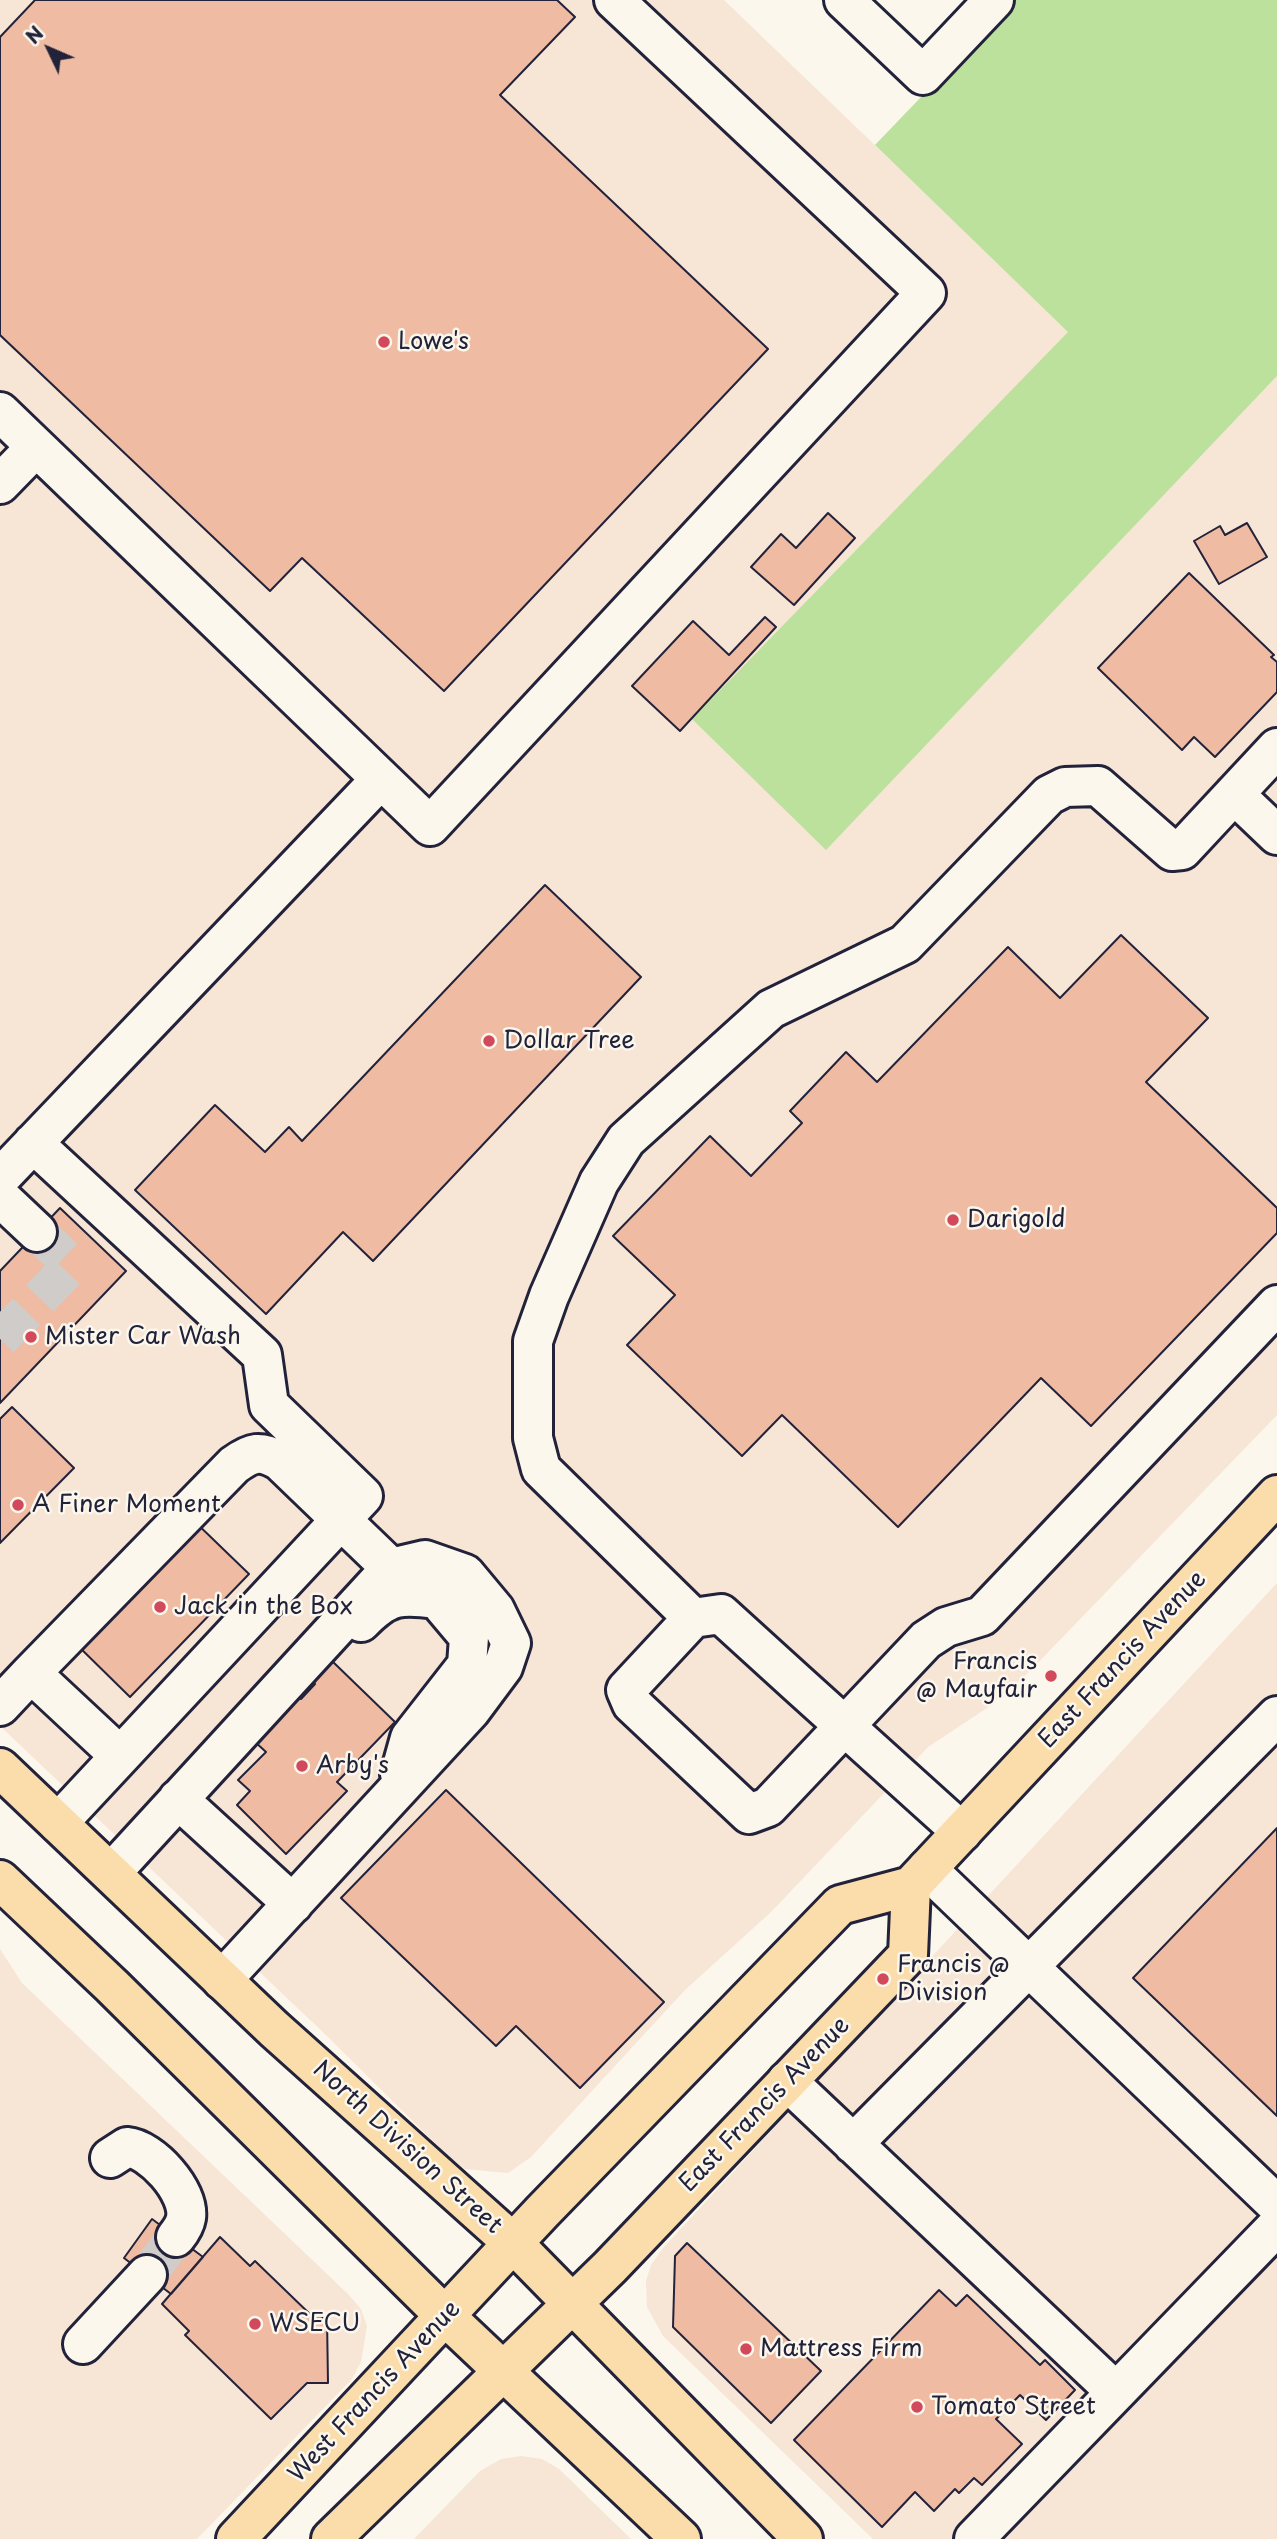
<!DOCTYPE html>
<html>
<head>
<meta charset="utf-8">
<style>
  body { margin:0 }
  #map { position:relative; width:1277px; height:2539px; overflow:hidden; background:#fbf7ec; font-family:"Playpen Sans",sans-serif }
  canvas { display:block }
  .north { position:absolute; left:14px; top:14px; width:70px; height:70px; -webkit-text-stroke:5px #fbf7ec; paint-order:stroke; rotate:314deg; font-size:19px; font-weight:700; line-height:28px; text-align:center; color:#22223b }
  .north::after { content:''; display:block; margin:auto; width:24px; height:32px; background:#22223b; clip-path:polygon(50% 0,100% 100%,50% 72%,0 100%) }
</style>
</head>
<body>
<div id="map">
<canvas width="1277" height="2539"></canvas>
<div class="north">N</div>
</div>
<script>
const ctx = document.querySelector('canvas').getContext('2d');
ctx.lineJoin = 'round';
function fillPath(path, color) {
  ctx.fillStyle = color;
  ctx.fill(path, 'evenodd');
}
function stroke(path, color, width, dash) {
  ctx.strokeStyle = color;
  ctx.lineWidth = width;
  ctx.lineCap = dash ? 'butt' : 'round';
  ctx.setLineDash(dash || []);
  ctx.stroke(path);
}
function label(font, color, halo, rows, align = 'center') {
  ctx.font = font + ' "Playpen Sans",sans-serif';
  ctx.lineWidth = 5;
  ctx.setLineDash([]);
  ctx.textBaseline = 'middle';
  ctx.strokeStyle = halo;
  ctx.fillStyle = color;
  for (const [text, x, y, turn = 0] of rows) {
    ctx.save();
    ctx.translate(x, y);
    ctx.rotate((+turn || 0) * Math.PI / 180);
    ctx.textAlign = isNaN(turn) ? turn : align;
    if (halo) ctx.strokeText(text, 0, 0);
    ctx.fillText(text, 0, 0);
    ctx.restore();
  }
}
fillPath(new Path2D(`
  M 0,0 L 724,0 L 1069,332 L 693,719 L 826,849 L 1277,376 L 1277,1415 L 1029,1672 L 987,1708 L 928,1747 L 771,1912 L 685,1990 L 531,2157 L 508,2173 L 465,2169 L 447,2155 L 326,2035 L 0,1726 Z
  M 1277,1583 L 1277,2539 L 873,2539 L 663,2336 L 647,2307 L 646,2281 L 651,2265 L 663,2248 Z
  M 0,1949 L 22,1983 L 349,2295 L 361,2309 L 367,2326 L 361,2362 L 352,2379 L 197,2539 L 0,2539 Z
  M 521,2456 L 542,2459 L 559,2469 L 631,2539 L 414,2539 L 480,2471 L 501,2459 Z`), '#f7e5d6');
fillPath(new Path2D(`
  M 1014,0 L 1277,0 L 1277,376 L 826,850 L 692,719 L 1068,332 L 875,145 Z`), '#bce19c');
const building = new Path2D(`
  M 35,0 L 557,0 L 575,17 L 500,95 L 768,349 L 444,691 L 302,558 L 270,591 L 0,335 L 0,37 Z
  M 828,513 L 855,538 L 794,605 L 751,567 L 781,534 L 796,548 Z
  M 1247,523 L 1267,557 L 1219,584 L 1194,541 L 1220,526 L 1225,535 Z
  M 1189,573 L 1274,655 L 1271,657 L 1277,662 L 1277,692 L 1215,757 L 1194,737 L 1182,750 L 1098,668 Z
  M 765,617 L 776,627 L 680,731 L 632,686 L 693,621 L 729,655 Z
  M 545,885 L 641,977 L 373,1261 L 343,1232 L 266,1314 L 135,1190 L 215,1105 L 265,1152 L 289,1127 L 302,1141 Z
  M 1121,935 L 1208,1018 L 1146,1082 L 1277,1208 L 1277,1233 L 1091,1426 L 1041,1378 L 898,1527 L 782,1415 L 742,1456 L 627,1345 L 675,1295 L 613,1236 L 710,1136 L 751,1176 L 802,1123 L 790,1111 L 846,1052 L 877,1082 L 1008,947 L 1060,998 Z
  M 60,1208 L 126,1271 L 0,1403 L 0,1271 Z
  M 12,1407 L 74,1468 L 0,1543 L 0,1419 Z
  M 190,1517 L 249,1574 L 130,1697 L 72,1640 Z
  M 331,1660 L 395,1722 L 337,1782 L 347,1791 L 286,1854 L 237,1805 L 250,1791 L 238,1780 L 266,1752 L 253,1740 L 297,1695 L 301,1699 L 315,1684 L 312,1681 Z
  M 446,1790 L 664,2002 L 580,2088 L 516,2026 L 496,2046 L 341,1898 Z
  M 1277,1828 L 1277,2116 L 1133,1978 Z
  M 152,2219 L 203,2257 L 171,2294 L 124,2258 Z
  M 220,2237 L 250,2266 L 255,2261 L 314,2318 L 327,2318 L 328,2383 L 307,2383 L 271,2419 L 185,2335 L 189,2331 L 162,2304 Z
  M 687,2243 L 821,2371 L 771,2423 L 673,2327 L 675,2256 Z
  M 939,2290 L 956,2306 L 967,2295 L 1040,2365 L 1045,2360 L 1075,2390 L 1046,2420 L 1020,2395 L 996,2419 L 1022,2444 L 982,2485 L 974,2478 L 959,2493 L 955,2489 L 934,2511 L 915,2492 L 882,2527 L 794,2440 Z`);
fillPath(building, '#efbba2');
stroke(building, '#22223b', 2);
stroke(new Path2D(`
  M 0,1339 L 72,1265 L 37,1232
  M 147,2275 L 176,2237`), '#d0ccc9', 38, [38, 19]);
const minor = new Path2D(`
  M 844,0 L 923,75 L 994,0
  M 0,412 L 430,826 L 926,293 L 614,0
  M 0,484 L 36,447
  M 1234,794 L 1277,835
  M 33,1143 L 262,1355 L 269,1405 L 363,1496 L 58,1823
  M 0,1178 L 381,779
  M 0,1197 L 37,1232
  M 693,1618 L 541,1469 L 533,1438 L 533,1341 L 549,1296 L 599,1182 L 626,1140 L 771,1009 L 905,944 L 1049,795 L 1065,787 L 1098,786 L 1172,851 L 1182,850 L 1277,748
  M 361,1622 C 388,1594 401,1594 437,1599 L 469,1637 L 467,1665 L 410,1738 L 400,1774
  M 31,1673 L 234,1465 C 252,1452 260,1450 280,1461 L 391,1568
  M 0,1706 L 31,1673 L 120,1756
  M 178,1799 L 293,1904
  M 962,1832 C 881,1759 801,1687 721,1614 L 693,1618 L 626,1690 L 632,1704 L 749,1814 L 768,1807 L 926,1640 L 946,1627 L 982,1616 L 1277,1305
  M 927,1869 L 1277,2205
  M 111,1873 L 391,1568 L 425,1560 L 465,1574 L 495,1610 L 511,1643 L 503,1667 L 471,1710 L 222,1980
  M 787,2081 L 1116,2392
  M 853,2144 L 1277,1716
  M 110,2158 L 127,2147 C 151,2149 190,2191 186,2218 C 185,2224 180,2232 176,2237
  M 83,2344 L 147,2275
  M 974,2539 L 1277,2226`);
const major = new Path2D(`
  M 0,1768 L 274,2029 L 513,2243 L 803,2539
  M 0,1880 L 112,1986 L 446,2317 L 681,2539
  M 236,2539 L 542,2212 L 840,1905 L 911,1886 L 1277,1495
  M 331,2539 L 610,2267 L 908,1955 L 911,1886`);
stroke(minor, '#22223b', 44);
stroke(major, '#22223b', 44);
stroke(minor, '#fbf7ec', 38);
stroke(major, '#faddab', 38);
for (const [x, y, r, color] of [
  [384,342,7,"#d1495b"],
  [489,1041,7,"#d1495b"],
  [953,1220,7,"#d1495b"],
  [31,1337,7,"#d1495b"],
  [18,1505,7,"#d1495b"],
  [160,1607,7,"#d1495b"],
  [1051,1676,7,"#d1495b"],
  [302,1766,7,"#d1495b"],
  [883,1979,7,"#d1495b"],
  [255,2324,7,"#d1495b"],
  [746,2349,7,"#d1495b"],
  [917,2407,7,"#d1495b"]
]) {
  const dot = new Path2D();
  dot.arc(x, y, r, 0, 2 * Math.PI);
  ctx.fillStyle = color;
  ctx.fill(dot);
  stroke(dot, '#fbf7ec', 2.5);
}
label('24px', '#22223b', '#fbf7ec', [
  ["Lowe's",398,342],
  ["Dollar Tree",503,1041],
  ["Darigold",967,1220],
  ["Mister Car Wash",45,1337],
  ["A Finer Moment",32,1505],
  ["Jack in the Box",174,1607],
  ["Francis",1037,1662,"right"],
  ["@ Mayfair",1037,1690,"right"],
  ["Arby's",316,1766],
  ["Francis @",897,1965],
  ["Division",897,1993],
  ["WSECU",269,2324],
  ["Mattress Firm",760,2349],
  ["Tomato Street",931,2407]
], 'left');
label('24px', '#22223b', '#fbf7ec', [
  ["East Francis Avenue",1123,1660,-47],
  ["East Francis Avenue",765,2105,-46],
  ["North Division Street",407,2148,42],
  ["West Francis Avenue",375,2392,-47]
]);
</script>
</body>
</html>
